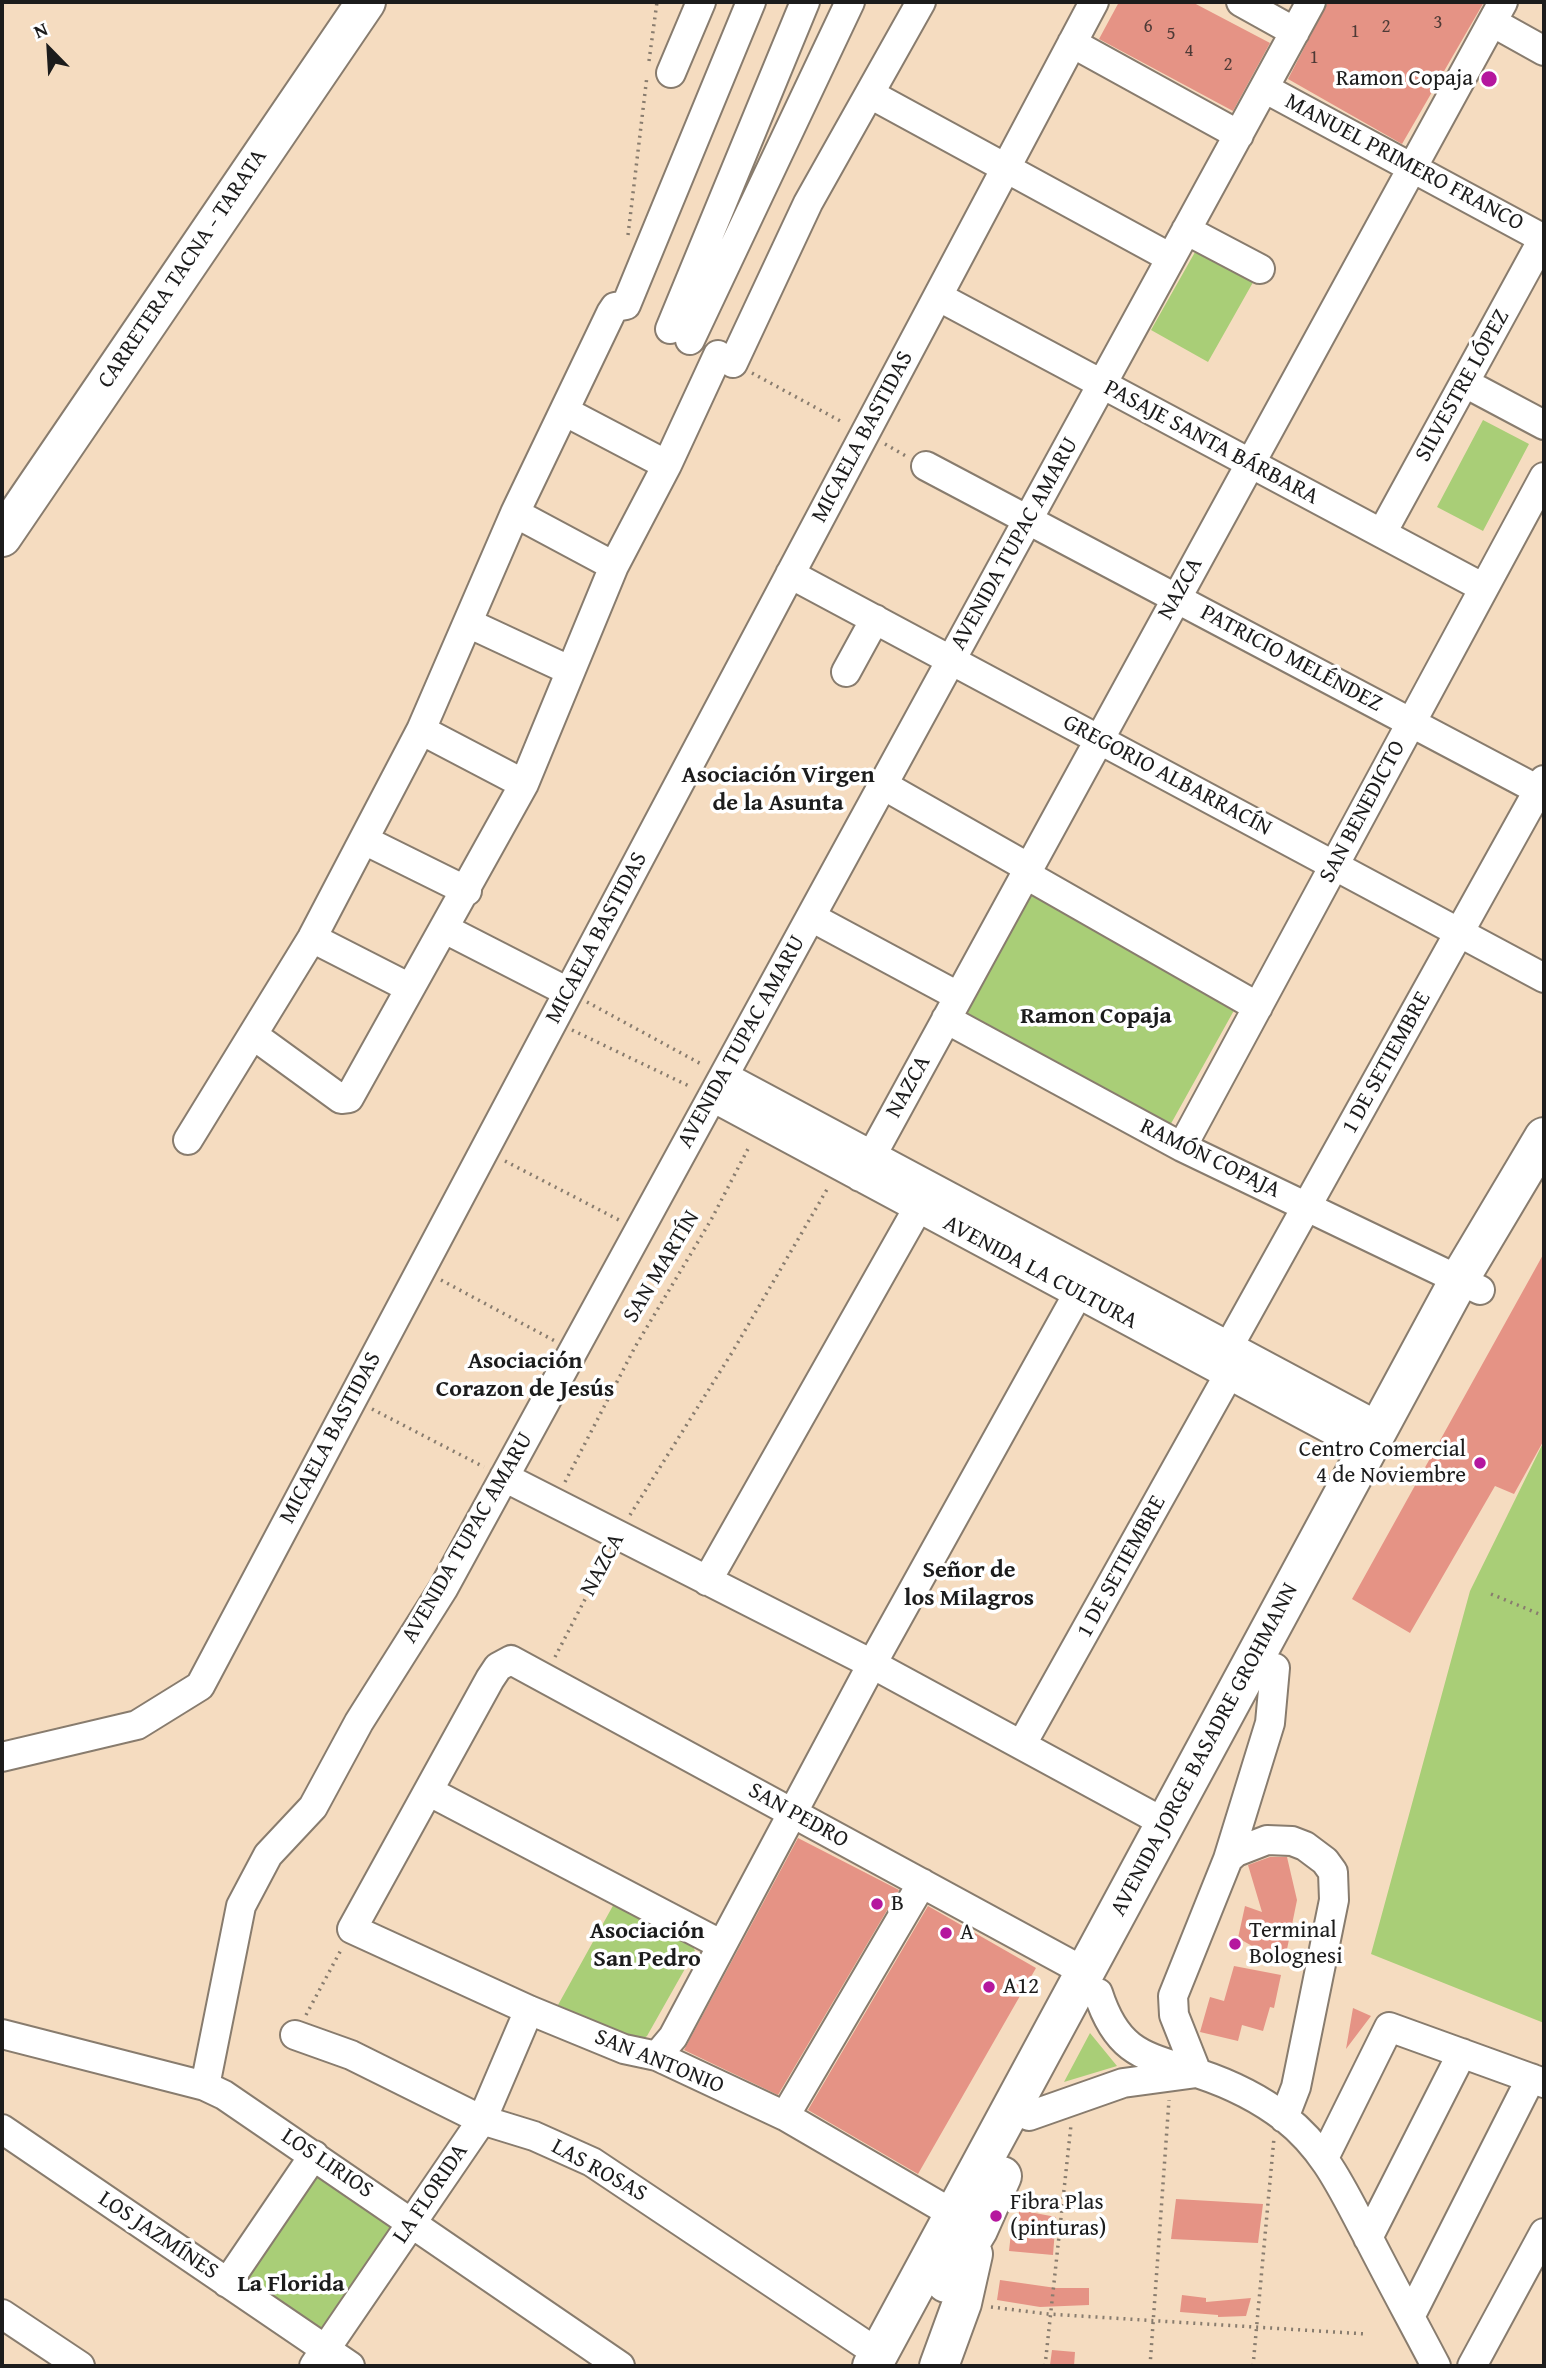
<!DOCTYPE html>
<html>
<head>
<meta charset="utf-8">
<style>
  body { margin:0 }
  #map { position:relative; width:1546px; height:2368px; overflow:hidden; background:#f5dcc0; font-family:"Gentium Book Plus",serif }
  canvas { display:block }
  .frame { position:absolute; inset:0; border:4px solid #1c1c1c; pointer-events:none }
  .north { position:absolute; left:14px; top:14px; width:70px; height:70px; -webkit-text-stroke:5px #fff; paint-order:stroke; rotate:336deg; font-size:19px; font-weight:700; line-height:28px; text-align:center; color:#1c1c1c }
  .north::after { content:''; display:block; margin:auto; width:24px; height:32px; background:#1c1c1c; clip-path:polygon(50% 0,100% 100%,50% 72%,0 100%) }
</style>
</head>
<body>
<div id="map">
<canvas width="1546" height="2368"></canvas>
<div class="frame"></div>
<div class="north">N</div>
</div>
<script>
const ctx = document.querySelector('canvas').getContext('2d');
ctx.lineJoin = 'round';
function fillPath(path, color) {
  ctx.fillStyle = color;
  ctx.fill(path, 'evenodd');
}
function stroke(path, color, width, dash) {
  ctx.strokeStyle = color;
  ctx.lineWidth = width;
  ctx.lineCap = dash ? 'butt' : 'round';
  ctx.setLineDash(dash || []);
  ctx.stroke(path);
}
function label(font, color, halo, rows, align = 'center') {
  ctx.font = font + ' "Gentium Book Plus",serif';
  ctx.lineWidth = 7;
  ctx.setLineDash([]);
  ctx.textBaseline = 'middle';
  ctx.strokeStyle = halo;
  ctx.fillStyle = color;
  for (const [text, x, y, turn = 0] of rows) {
    ctx.save();
    ctx.translate(x, y);
    ctx.rotate((+turn || 0) * Math.PI / 180);
    ctx.textAlign = isNaN(turn) ? turn : align;
    if (halo) ctx.strokeText(text, 0, 0);
    ctx.fillText(text, 0, 0);
    ctx.restore();
  }
}
fillPath(new Path2D(`
  M 1199,245 L 1256,277 L 1208,362 L 1151,330 Z
  M 1483,420 L 1529,444 L 1483,531 L 1437,507 Z
  M 1034,891 L 1237,1005 L 1168,1129 L 964,1017 Z
  M 1544,1441 L 1544,2023 L 1371,1954 L 1470,1591 Z
  M 615,1902 L 691,1942 L 695,1951 L 647,2036 L 639,2041 L 558,2005 Z
  M 1090,2033 L 1117,2066 L 1064,2082 Z
  M 314,2173 L 393,2226 L 323,2333 L 242,2280 Z`), '#a9ce77');
fillPath(new Path2D(`
  M 1119,2 L 1192,2 L 1270,43 L 1233,111 L 1099,39 Z
  M 1328,2 L 1484,2 L 1402,144 L 1288,79 Z
  M 1544,1253 L 1544,1440 L 1514,1494 L 1495,1486 L 1410,1633 L 1352,1599 Z
  M 798,1838 L 899,1890 L 778,2095 L 684,2050 Z
  M 1270,1857 L 1287,1857 L 1297,1900 L 1284,1964 L 1238,1938 L 1245,1906 L 1262,1912 L 1248,1865 Z
  M 928,1906 L 1036,1968 L 918,2174 L 808,2110 Z
  M 1234,1966 L 1281,1975 L 1274,2008 L 1270,2007 L 1263,2031 L 1242,2025 L 1238,2041 L 1200,2032 L 1210,1997 L 1224,2001 Z
  M 1353,2008 L 1371,2016 L 1346,2049 Z
  M 1176,2199 L 1263,2204 L 1258,2243 L 1171,2239 Z
  M 1019,2210 L 1056,2217 L 1053,2255 L 1009,2251 L 1011,2233 L 1019,2234 Z
  M 1000,2280 L 1056,2288 L 1089,2288 L 1089,2305 L 1040,2307 L 997,2300 Z
  M 1182,2295 L 1206,2298 L 1206,2302 L 1251,2298 L 1246,2316 L 1218,2317 L 1218,2315 L 1180,2312 Z
  M 1052,2350 L 1075,2352 L 1074,2366 L 1050,2365 Z`), '#e59385');
const minor = new Path2D(`
  M 1241,2 L 1295,32
  M 1492,22 L 1544,51
  M 1072,43 L 1239,135
  M 671,73 L 701,2
  M 1264,88 L 1544,239
  M 870,94 L 1171,258
  M 1186,230 L 1260,269
  M 939,297 L 1484,588
  M 670,329 L 805,2
  M 690,340 L 850,2
  M 733,363 L 808,203 L 921,2
  M 1465,383 L 1544,425
  M 566,412 L 667,465
  M 926,466 L 1544,793
  M 515,513 L 614,566
  M 1382,533 L 1543,239
  M 790,574 L 1544,978
  M 468,623 L 569,670
  M 846,672 L 875,619
  M 421,730 L 524,784
  M 883,785 L 1029,868
  M 364,840 L 467,891
  M 1025,874 L 1258,1007
  M 811,917 L 958,996
  M 445,929 L 568,992
  M 312,938 L 410,988
  M 946,1019 L 1182,1147 L 1480,1290
  M 253,1035 L 341,1099 L 349,1098 L 524,784 L 614,566 L 667,465 L 718,355
  M 724,1076 L 1380,1427
  M 712,1097 L 1367,1449
  M 188,1140 L 312,938 L 421,730 L 515,513 L 611,313 L 615,307 L 626,305 L 751,2
  M 1182,1147 L 1544,477
  M 860,1177 L 1503,2
  M 1229,1346 L 1544,780
  M 504,1477 L 872,1664 L 1165,1823
  M 707,1581 L 926,1194
  M 1022,1744 L 1238,1358
  M 2,1757 L 137,1725 L 200,1686 L 1094,2
  M 430,1792 L 722,1945
  M 1228,1859 L 1270,1723 L 1275,1668
  M 1098,1993 C 1118,2055 1146,2056 1200,2074 C 1230,2084 1259,2098 1285,2118 C 1327,2151 1344,2193 1369,2239 C 1391,2282 1414,2324 1436,2366
  M 2,2034 L 205,2086 L 224,2095 L 620,2366
  M 295,2035 L 351,2055 L 482,2120 L 534,2136 L 592,2162 L 879,2354
  M 657,2056 L 673,2037 L 872,1664 L 1090,1272
  M 205,2086 L 241,1906 L 268,1855 L 313,1807 L 359,1722 L 443,1589 L 1311,2
  M 785,2116 L 922,1883
  M 1029,2116 L 1123,2083 L 1197,2073 L 1174,2015 L 1173,1996 L 1228,1859 L 1236,1852 L 1267,1840 L 1292,1841 L 1305,1846 L 1325,1861 L 1333,1872 L 1334,1900 L 1296,2087 L 1284,2118
  M 2,2129 L 350,2366
  M 1325,2156 L 1389,2027 L 1544,2083
  M 955,2215 L 785,2116 L 657,2056 L 624,2049 L 529,2010 L 352,1929 L 490,1679 L 498,1667 L 511,1660 L 1085,1972
  M 1368,2238 L 1462,2053
  M 227,2283 L 314,2155
  M 2,2314 L 80,2366
  M 1410,2317 L 1531,2078
  M 314,2366 L 482,2120 L 529,2010
  M 1472,2366 L 1544,2233`);
const highway = new Path2D(`
  M 2,537 L 366,2
  M 946,2283 L 978,2230 L 1002,2176
  M 872,2366 L 1460,1278 L 1544,1137
  M 939,2366 L 962,2303 L 973,2254`);
stroke(minor, '#887c6e', 32);
stroke(highway, '#887c6e', 42);
stroke(new Path2D(`
  M 649,61 L 657,2
  M 628,235 L 647,76
  M 752,373 L 844,423
  M 885,444 L 906,456
  M 587,1002 L 703,1065
  M 572,1030 L 691,1087
  M 505,1161 L 619,1220
  M 441,1280 L 555,1341
  M 372,1409 L 484,1467
  M 565,1482 L 635,1347 L 711,1220 L 750,1145
  M 630,1515 L 733,1351 L 829,1186
  M 1491,1594 L 1544,1616
  M 555,1657 L 608,1555
  M 306,2015 L 342,1948
  M 991,2307 L 1048,2314 L 1366,2334
  M 1045,2366 L 1071,2125
  M 1150,2366 L 1169,2100
  M 1253,2366 L 1274,2138`), '#887c6e', 3.5, [2, 5]);
stroke(minor, '#fff', 28);
stroke(highway, '#fff', 38);
for (const [x, y, r, color] of [
  [1489,79,9,"#b5179e"],
  [1480,1463,7,"#b5179e"],
  [877,1904,7,"#b5179e"],
  [946,1933,7,"#b5179e"],
  [1235,1944,7,"#b5179e"],
  [989,1987,7,"#b5179e"],
  [996,2216,7,"#b5179e"]
]) {
  const dot = new Path2D();
  dot.arc(x, y, r, 0, 2 * Math.PI);
  ctx.fillStyle = color;
  ctx.fill(dot);
  stroke(dot, '#fff', 2.5);
}
label('19px', '#4e3a36', null, [
  ["3",1438,23],
  ["6",1148,27],
  ["2",1386,27],
  ["1",1355,32],
  ["5",1171,34],
  ["4",1189,51],
  ["1",1314,58],
  ["2",1228,65]
]);
label('23px', '#1c1c1c', '#fff', [
  ["Ramon Copaja",1473,79,"right"],
  ["Centro Comercial",1466,1450,"right"],
  ["4 de Noviembre",1466,1476,"right"],
  ["B",891,1904],
  ["Terminal",1249,1931],
  ["Bolognesi",1249,1957],
  ["A",960,1933],
  ["A12",1003,1987],
  ["Fibra Plas",1010,2203],
  ["(pinturas)",1010,2229]
], 'left');
label('23px', '#1c1c1c', '#fff', [
  ["MANUEL PRIMERO FRANCO",1404,163,28],
  ["CARRETERA TACNA - TARATA",183,269,-56],
  ["SILVESTRE LÓPEZ",1463,386,-61],
  ["MICAELA BASTIDAS",863,437,-62],
  ["PASAJE SANTA BÁRBARA",1211,443,28],
  ["AVENIDA TUPAC AMARU",1015,544,-61],
  ["NAZCA",1181,589,-61],
  ["PATRICIO MELÉNDEZ",1291,659,28],
  ["GREGORIO ALBARRACÍN",1167,776,28],
  ["SAN BENEDICTO",1363,812,-62],
  ["MICAELA BASTIDAS",597,938,-62],
  ["AVENIDA TUPAC AMARU",742,1042,-61],
  ["1 DE SETIEMBRE",1387,1063,-61],
  ["NAZCA",909,1087,-61],
  ["RAMÓN COPAJA",1210,1159,26],
  ["SAN MARTÍN",662,1267,-59],
  ["AVENIDA LA CULTURA",1040,1273,28],
  ["MICAELA BASTIDAS",331,1438,-62],
  ["AVENIDA TUPAC AMARU",468,1538,-60],
  ["NAZCA",603,1565,-62],
  ["1 DE SETIEMBRE",1122,1567,-61],
  ["AVENIDA JORGE BASADRE GROHMANN",1205,1750,-62],
  ["SAN PEDRO",798,1816,29],
  ["SAN ANTONIO",659,2062,22],
  ["LOS LIRIOS",327,2164,34],
  ["LAS ROSAS",599,2171,29],
  ["LA FLORIDA",431,2194,-56],
  ["LOS JAZMÍNES",158,2236,34]
]);
label('bold 24px', '#1c1c1c', '#fff', [
  ["Asociación Virgen",778,776],
  ["de la Asunta",778,804],
  ["Ramon Copaja",1096,1017],
  ["Asociación",525,1362],
  ["Corazon de Jesús",525,1390],
  ["Señor de",969,1571],
  ["los Milagros",969,1599],
  ["Asociación",647,1932],
  ["San Pedro",647,1960],
  ["La Florida",291,2285]
]);
</script>
</body>
</html>
